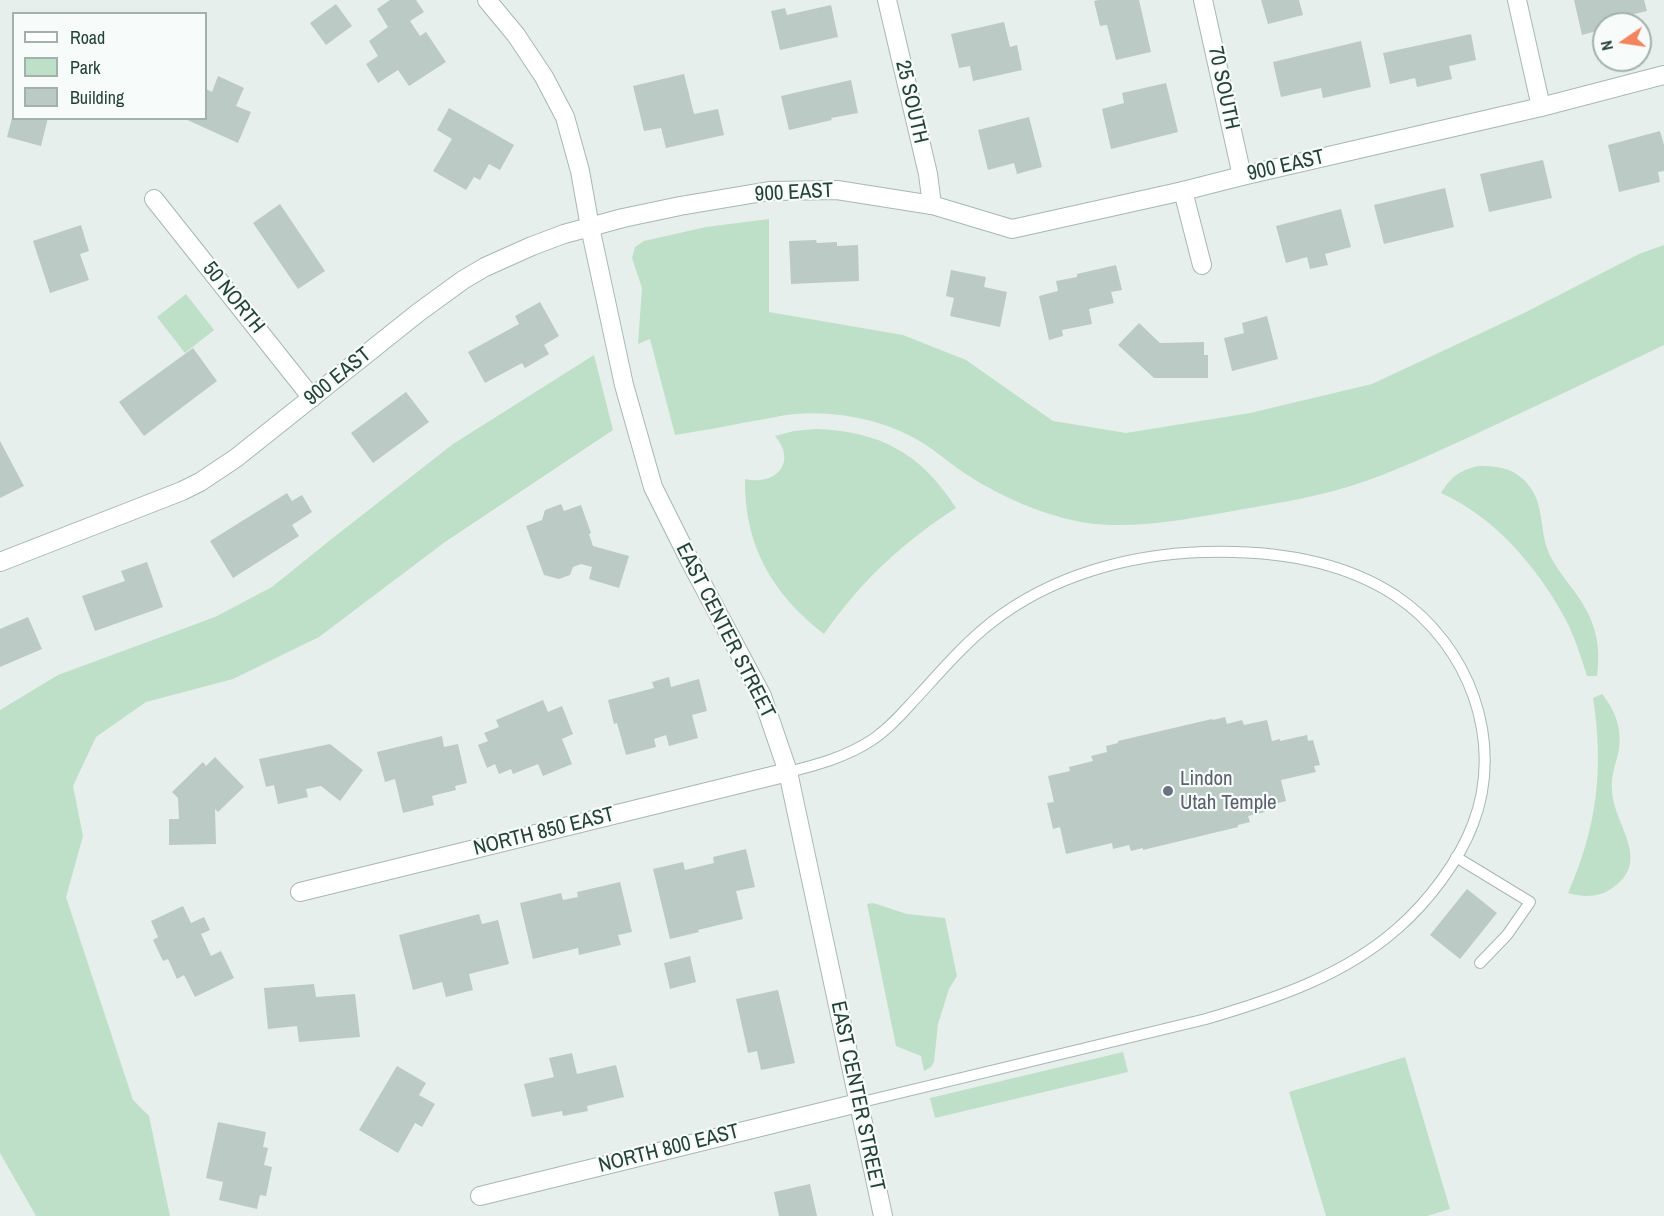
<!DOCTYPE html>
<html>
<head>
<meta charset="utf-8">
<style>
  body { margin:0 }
  #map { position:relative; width:1664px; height:1216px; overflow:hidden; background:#e6efeb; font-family:"Archivo Narrow",sans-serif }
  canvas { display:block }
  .legend { position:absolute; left:12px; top:12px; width:195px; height:108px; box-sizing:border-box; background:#f7fbf9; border:2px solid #a3b1ad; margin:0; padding:8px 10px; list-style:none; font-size:18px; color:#24423a }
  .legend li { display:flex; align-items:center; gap:12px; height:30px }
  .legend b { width:30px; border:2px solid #a3b1ad }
  .north { position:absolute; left:1592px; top:12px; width:60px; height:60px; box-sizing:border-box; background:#f7fbf9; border:2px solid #a3b1ad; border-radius:50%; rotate:257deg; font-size:16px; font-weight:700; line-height:24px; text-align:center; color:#24423a }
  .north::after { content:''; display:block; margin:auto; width:21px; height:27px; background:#f4845f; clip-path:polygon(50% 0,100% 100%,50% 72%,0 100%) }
</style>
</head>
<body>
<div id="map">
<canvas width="1664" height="1216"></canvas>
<ul class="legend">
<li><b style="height:8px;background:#fff"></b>Road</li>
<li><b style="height:16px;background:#bfe0c8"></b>Park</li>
<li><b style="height:16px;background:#bbcac4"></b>Building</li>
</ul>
<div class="north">N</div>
</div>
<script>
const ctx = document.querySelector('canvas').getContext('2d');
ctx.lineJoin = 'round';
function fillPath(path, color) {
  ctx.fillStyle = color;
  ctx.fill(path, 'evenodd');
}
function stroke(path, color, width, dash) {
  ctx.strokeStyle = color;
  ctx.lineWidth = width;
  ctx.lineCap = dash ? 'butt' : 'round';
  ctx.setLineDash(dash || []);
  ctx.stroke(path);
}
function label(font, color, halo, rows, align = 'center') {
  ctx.font = font + ' "Archivo Narrow",sans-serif';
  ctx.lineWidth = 4.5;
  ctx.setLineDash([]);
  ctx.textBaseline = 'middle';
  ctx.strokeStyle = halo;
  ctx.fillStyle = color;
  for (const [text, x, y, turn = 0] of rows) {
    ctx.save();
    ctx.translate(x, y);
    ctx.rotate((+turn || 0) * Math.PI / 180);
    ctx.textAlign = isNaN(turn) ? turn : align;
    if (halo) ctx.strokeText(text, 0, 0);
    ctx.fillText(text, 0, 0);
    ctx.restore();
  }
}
fillPath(new Path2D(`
  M 769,219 L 769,312 L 903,335 L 966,360 L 1053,421 L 1126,433 L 1250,413 L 1372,384 L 1526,312 L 1639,254 L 1664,245 L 1664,345 C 1602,375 1540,404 1478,433 C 1436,452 1395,472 1351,486 C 1309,499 1265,505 1222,513 C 1175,521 1129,530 1081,522 C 1041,514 1003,498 969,476 C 954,467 941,455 926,445 C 890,421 838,410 795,414 C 781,415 767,419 753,421 C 727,426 701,431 675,435 L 650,339 L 638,344 L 642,288 L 632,258 L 635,247 L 644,241 L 706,227 Z
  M 186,294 L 214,330 L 185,353 L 157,317 Z
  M 594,355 L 613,430 L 445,542 L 319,637 L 233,679 L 146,702 L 96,737 L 73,786 L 83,836 L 66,897 L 133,1100 L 149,1116 L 170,1216 L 36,1216 L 0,1153 L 0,710 L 58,675 L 215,617 L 272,587 L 329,541 L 453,444 Z
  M 815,429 C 880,431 921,453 956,508 C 902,543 861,581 824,634 C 772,594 744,545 745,479 C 775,486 798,463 775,436 L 794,431 Z
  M 1478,466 C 1495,466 1511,467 1524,480 C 1545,501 1539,524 1547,548 C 1552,563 1562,574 1571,587 C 1593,615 1602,640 1597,676 L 1587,676 C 1581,657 1575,638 1566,620 C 1538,568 1495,517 1441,493 C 1451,477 1458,471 1478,466 Z
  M 1602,694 C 1617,712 1624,735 1617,758 C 1614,769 1611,778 1612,790 C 1613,825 1654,861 1611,889 C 1597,898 1583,897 1568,893 C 1597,828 1604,768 1593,698 Z
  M 873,903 L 907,914 L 945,918 L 957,976 L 949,989 L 938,1024 L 934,1062 L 931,1067 L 924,1071 L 921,1056 L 896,1046 L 867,904 Z
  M 1123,1052 L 1128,1072 L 935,1118 L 930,1098 Z
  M 1405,1057 L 1450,1209 L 1427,1216 L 1326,1216 L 1289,1092 Z`), '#bfe0c8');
fillPath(new Path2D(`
  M 390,0 L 416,0 L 424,12 L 410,21 L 420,36 L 426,32 L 446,62 L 409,86 L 398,70 L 378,83 L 366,64 L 378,56 L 369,41 L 388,27 L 377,9 Z
  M 1099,0 L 1139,0 L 1151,52 L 1116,60 L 1107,25 L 1100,26 L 1094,1 Z
  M 1261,0 L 1299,0 L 1303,15 L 1268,24 Z
  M 1574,0 L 1644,0 L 1647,11 L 1634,14 L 1635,21 L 1625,24 L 1604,24 L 1604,29 L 1582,35 Z
  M 336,4 L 352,26 L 326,45 L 310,23 Z
  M 831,5 L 838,37 L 780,50 L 771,11 L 785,8 L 787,15 Z
  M 1004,22 L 1010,47 L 1017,45 L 1022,70 L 973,81 L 970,66 L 959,68 L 951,34 Z
  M 1471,34 L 1476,60 L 1449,66 L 1452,79 L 1417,87 L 1415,78 L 1390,84 L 1383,53 Z
  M 1361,41 L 1371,87 L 1323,98 L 1321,88 L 1281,97 L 1273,62 Z
  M 684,74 L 694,114 L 718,109 L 724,135 L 666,148 L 661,128 L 644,131 L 633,86 Z
  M 218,76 L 244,88 L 236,106 L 251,112 L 238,143 L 183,118 L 206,118 L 206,89 L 212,92 Z
  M 851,80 L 858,113 L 831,118 L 832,120 L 789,130 L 781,96 Z
  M 1166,83 L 1178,132 L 1111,149 L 1102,109 L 1124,103 L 1122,93 Z
  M 449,108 L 514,145 L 500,170 L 489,164 L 480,180 L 474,177 L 466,190 L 433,171 L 452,139 L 437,130 Z
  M 1029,117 L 1042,167 L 1017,174 L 1014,163 L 988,170 L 978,130 Z
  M 12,118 L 48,118 L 41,146 L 7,137 Z
  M 1660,131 L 1664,145 L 1664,171 L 1658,172 L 1660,182 L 1619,192 L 1608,145 Z
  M 1543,160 L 1552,198 L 1489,212 L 1480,174 Z
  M 1445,188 L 1454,227 L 1384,244 L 1374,205 Z
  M 280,204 L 325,271 L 298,289 L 253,223 Z
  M 1341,209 L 1351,247 L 1325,254 L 1328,265 L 1310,269 L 1307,257 L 1286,263 L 1276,226 Z
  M 81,225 L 89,251 L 80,254 L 89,280 L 50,293 L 33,241 Z
  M 816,240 L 817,243 L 837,242 L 837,246 L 858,245 L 859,281 L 791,284 L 789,241 Z
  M 1116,265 L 1122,290 L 1111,292 L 1114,303 L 1089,309 L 1092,324 L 1062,330 L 1063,336 L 1049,340 L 1039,296 L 1058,291 L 1056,281 L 1077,277 L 1077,274 Z
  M 951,270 L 986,277 L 984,287 L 1007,292 L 1000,327 L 950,316 L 954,298 L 946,296 Z
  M 540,302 L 559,336 L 544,345 L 549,354 L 525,368 L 522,363 L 485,383 L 468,352 L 519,324 L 515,316 Z
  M 1267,316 L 1278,359 L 1232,371 L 1224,338 L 1244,333 L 1242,323 Z
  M 1139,323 L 1160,343 L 1204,342 L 1204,355 L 1208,355 L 1208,378 L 1154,378 L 1118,345 Z
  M 193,348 L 217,381 L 144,436 L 119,402 Z
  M 406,392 L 429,422 L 373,463 L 351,433 Z
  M 0,441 L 24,486 L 0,498 Z
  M 287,493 L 292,501 L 302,495 L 312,512 L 292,525 L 299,536 L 233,578 L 210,541 Z
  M 561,504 L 564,511 L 581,505 L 591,533 L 589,534 L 593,546 L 629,556 L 619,588 L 589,579 L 592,567 L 581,564 L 573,567 L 570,575 L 559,579 L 544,575 L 526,526 L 542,520 L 545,510 Z
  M 147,562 L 163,607 L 95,631 L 82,596 L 125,581 L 121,571 Z
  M 28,617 L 42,649 L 0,667 L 0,629 Z
  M 669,677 L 671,687 L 699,679 L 707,711 L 692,715 L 698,738 L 669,746 L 666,735 L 654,739 L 656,747 L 626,755 L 617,723 L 614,724 L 608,700 L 654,688 L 652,682 Z
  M 543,700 L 548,712 L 562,706 L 573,734 L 562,739 L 572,764 L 543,776 L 538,764 L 513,774 L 511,769 L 499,774 L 495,764 L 487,768 L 478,745 L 488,741 L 484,733 L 499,727 L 496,720 Z
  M 1225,717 L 1227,724 L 1242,720 L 1244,725 L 1267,720 L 1272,741 L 1280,739 L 1280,741 L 1307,735 L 1308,741 L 1313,740 L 1320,765 L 1314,766 L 1316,772 L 1281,780 L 1286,801 L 1263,807 L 1265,812 L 1248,816 L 1250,822 L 1238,825 L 1238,827 L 1143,850 L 1143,848 L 1131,851 L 1129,845 L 1113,849 L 1112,843 L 1066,854 L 1060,827 L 1053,829 L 1047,803 L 1054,802 L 1048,776 L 1070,771 L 1069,767 L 1093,761 L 1091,756 L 1107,752 L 1106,746 L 1118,743 L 1118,741 L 1212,719 L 1213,720 Z
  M 442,736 L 444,747 L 458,744 L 467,783 L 455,786 L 456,790 L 432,796 L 434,805 L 403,813 L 395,779 L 385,782 L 377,752 Z
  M 330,744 L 363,770 L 340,801 L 321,786 L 306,789 L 308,797 L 278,804 L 274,785 L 266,787 L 259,759 Z
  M 215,757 L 244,787 L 218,812 L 215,809 L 216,844 L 169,845 L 169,819 L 179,819 L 178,798 L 172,792 L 203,762 L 206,766 Z
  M 746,849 L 755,887 L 736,891 L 743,919 L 698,930 L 699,932 L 670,939 L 653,869 L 683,862 L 685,870 L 714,863 L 713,857 Z
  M 620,882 L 632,932 L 618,935 L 621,945 L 579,955 L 578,948 L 533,959 L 520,903 L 561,893 L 563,900 L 578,897 L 577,892 Z
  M 1467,889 L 1497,913 L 1460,959 L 1430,935 Z
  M 183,906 L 191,923 L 204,917 L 210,930 L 201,934 L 211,956 L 221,951 L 234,978 L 195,997 L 184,975 L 177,979 L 168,959 L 163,961 L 153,940 L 158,937 L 151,921 Z
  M 479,914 L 482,924 L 498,920 L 509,964 L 469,974 L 473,990 L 446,997 L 442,982 L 413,990 L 399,935 Z
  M 690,956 L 696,982 L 670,989 L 664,963 Z
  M 314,984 L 316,997 L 355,994 L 360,1037 L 299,1042 L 297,1026 L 268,1029 L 264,988 Z
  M 778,990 L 795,1063 L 761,1070 L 757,1051 L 748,1053 L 736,999 Z
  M 572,1053 L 577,1074 L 616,1065 L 624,1097 L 587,1106 L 588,1111 L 563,1116 L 562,1111 L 532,1117 L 524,1084 L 554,1077 L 549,1058 Z
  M 397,1066 L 426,1083 L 419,1095 L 435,1104 L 422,1127 L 415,1123 L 398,1153 L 359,1130 Z
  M 218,1122 L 266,1132 L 263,1147 L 268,1148 L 264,1165 L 272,1167 L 266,1196 L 260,1195 L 257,1209 L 219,1200 L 223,1182 L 206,1178 Z
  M 810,1184 L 817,1216 L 779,1216 L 774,1192 Z`), '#bbcac4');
const service = new Path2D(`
  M 788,772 C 817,765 846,757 872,740 C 890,728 904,711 919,695 C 942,670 965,643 992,622 C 1051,576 1129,554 1204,552 C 1270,550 1340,559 1396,596 C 1469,645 1505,741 1473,824 C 1459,861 1428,902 1398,928 C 1344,976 1274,999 1206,1019 L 858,1103
  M 1456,857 L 1530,902 L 1507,935 L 1480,963`);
const minor = new Path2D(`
  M 487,0 L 516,35 L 544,77 L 565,117 L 580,171 L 590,227
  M 887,0 L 928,174 L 932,205
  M 1203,0 L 1242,176
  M 1517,0 L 1541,107
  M 1183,191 L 1202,265
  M 154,199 L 312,398
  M 300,892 L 788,772
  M 480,1196 L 858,1103`);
const tertiary = new Path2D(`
  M 590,227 L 624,385 L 653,487 L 690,561 L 762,696 L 788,772 L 883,1216
  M 0,562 L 182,491 L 200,482 L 236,458 L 419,312 L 463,280 L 485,267 L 532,246 L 564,234 L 623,218 L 680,206 L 769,191 L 837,190 L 932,205 L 1012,229 L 1183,191 L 1242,176 L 1541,107 L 1664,75`);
stroke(service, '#a8b8b2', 12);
stroke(minor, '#a8b8b2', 20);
stroke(tertiary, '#a8b8b2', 20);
stroke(service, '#fff', 10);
stroke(minor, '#fff', 18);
stroke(tertiary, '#fff', 18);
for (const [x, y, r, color] of [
  [1168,791,6,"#6b7280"]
]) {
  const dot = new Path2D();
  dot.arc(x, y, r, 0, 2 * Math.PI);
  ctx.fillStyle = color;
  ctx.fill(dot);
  stroke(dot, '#f7fbf9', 2);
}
label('21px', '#24423a', '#f7fbf9', [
  ["70 SOUTH",1223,88,78],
  ["25 SOUTH",911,102,77],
  ["900 EAST",1286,166,-13],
  ["900 EAST",794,193,-3],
  ["50 NORTH",233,298,51],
  ["900 EAST",338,377,-39],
  ["EAST CENTER STREET",725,631,63],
  ["NORTH 850 EAST",544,832,-14],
  ["EAST CENTER STREET",857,1096,78],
  ["NORTH 800 EAST",669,1149,-14]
]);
label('21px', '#5b616d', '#f7fbf9', [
  ["Lindon",1180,779],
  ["Utah Temple",1180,803]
], 'left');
</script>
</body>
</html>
